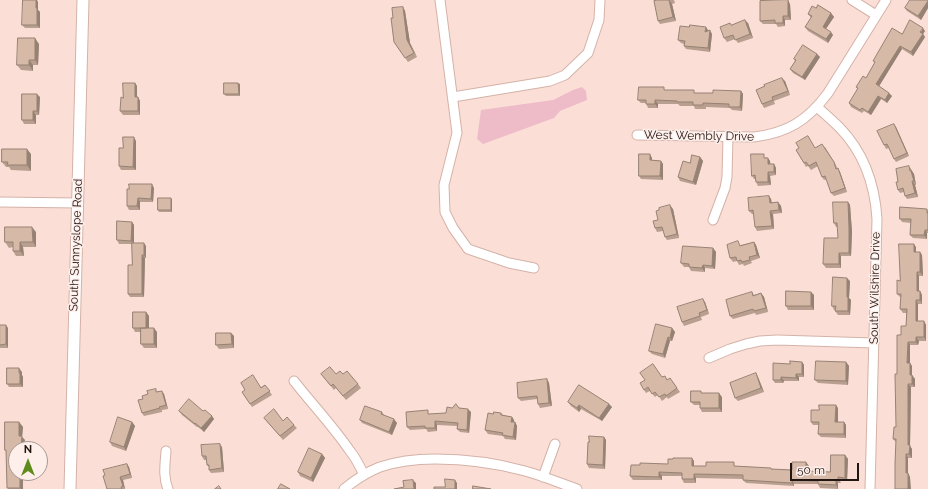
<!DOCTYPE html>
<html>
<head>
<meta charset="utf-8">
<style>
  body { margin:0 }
  #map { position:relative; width:928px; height:489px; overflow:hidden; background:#fbdfd6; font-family:Raleway,sans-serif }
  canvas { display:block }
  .north { position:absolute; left:8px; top:441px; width:40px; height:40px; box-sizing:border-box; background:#feefeb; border:1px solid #a69895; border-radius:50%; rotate:0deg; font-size:11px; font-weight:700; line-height:16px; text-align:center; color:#221613 }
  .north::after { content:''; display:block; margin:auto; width:14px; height:18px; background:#5f8b1c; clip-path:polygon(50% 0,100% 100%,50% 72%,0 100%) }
  .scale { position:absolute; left:790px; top:463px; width:69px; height:18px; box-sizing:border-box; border:2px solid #221613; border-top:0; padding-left:5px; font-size:12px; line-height:14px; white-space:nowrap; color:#221613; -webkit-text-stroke:3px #feefeb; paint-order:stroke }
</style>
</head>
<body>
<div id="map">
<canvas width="928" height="489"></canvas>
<div class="north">N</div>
<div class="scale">50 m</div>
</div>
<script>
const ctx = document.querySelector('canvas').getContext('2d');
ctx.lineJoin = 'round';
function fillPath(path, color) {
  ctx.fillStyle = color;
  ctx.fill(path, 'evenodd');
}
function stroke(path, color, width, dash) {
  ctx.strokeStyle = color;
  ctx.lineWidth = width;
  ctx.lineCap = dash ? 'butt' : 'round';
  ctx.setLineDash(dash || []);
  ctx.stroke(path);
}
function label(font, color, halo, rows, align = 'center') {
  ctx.font = font + ' Raleway,sans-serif';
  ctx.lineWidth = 3;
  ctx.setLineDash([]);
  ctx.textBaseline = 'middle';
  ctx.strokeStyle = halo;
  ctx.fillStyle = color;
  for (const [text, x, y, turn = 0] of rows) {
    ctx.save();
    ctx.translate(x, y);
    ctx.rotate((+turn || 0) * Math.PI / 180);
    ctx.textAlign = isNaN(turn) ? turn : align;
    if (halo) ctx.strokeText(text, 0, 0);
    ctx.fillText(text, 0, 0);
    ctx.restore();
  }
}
fillPath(new Path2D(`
  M 582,87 L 586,91 L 587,100 L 560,111 L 554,118 L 483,144 L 477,139 L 481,110 L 553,100 L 573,90 Z`), '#eebcc9');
const minor = new Path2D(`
  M 440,0 L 457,133 L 444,185 L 445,212 L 453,228 L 468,249 L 509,263 L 534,268
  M 852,0 L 876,15
  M 453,97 L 550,81 L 565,75 L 588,53 L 599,20 L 600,0
  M 817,107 C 825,114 833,121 840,128 C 864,153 875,186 877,219 L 870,489
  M 637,135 L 754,137 C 788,133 808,120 828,93 L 886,0
  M 0,202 L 78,203
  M 713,220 L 725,188 L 727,177 L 728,137
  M 709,358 L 730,349 L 746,344 L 760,341 L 777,340 L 874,343
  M 294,381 C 312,404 333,426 350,451 C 356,458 360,467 364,475
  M 166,451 C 165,465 163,477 168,489
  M 543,477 L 555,444
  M 344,489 C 355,480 367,472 380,467 C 398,461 416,459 435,459 C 465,459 496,463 525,471 C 543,476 560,483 577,489`);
const tertiary = new Path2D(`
  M 70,489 L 83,0`);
stroke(minor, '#d4b2a8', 11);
stroke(tertiary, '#d4b2a8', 13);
stroke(minor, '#fff', 9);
stroke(tertiary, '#fff', 11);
fillPath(new Path2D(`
  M 658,0 L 674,0 L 675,3 L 672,4 L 676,21 L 660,24 L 658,21 Z
  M 928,0 L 928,8 L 921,20 L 907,11 L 905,8 Z
  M 38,2 L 38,10 L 40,12 L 40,28 L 25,28 L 22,25 Z
  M 790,4 L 791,20 L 785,20 L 785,26 L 778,27 L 776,24 L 763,24 L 760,21 Z
  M 403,7 L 405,11 L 410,43 L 417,57 L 408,62 L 394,42 L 393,18 Z
  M 816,8 L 831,13 L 834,17 L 826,29 L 833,35 L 828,43 L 808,31 L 805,27 L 811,18 L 808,14 Z
  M 748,23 L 753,38 L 738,43 L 735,39 L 727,42 L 724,38 L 731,25 Z
  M 708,30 L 708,31 L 712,34 L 710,52 L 686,49 L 684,46 L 684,44 L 681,43 L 678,40 Z
  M 925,31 L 923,34 L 925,37 L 913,56 L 902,49 L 879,86 L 892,96 L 887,103 L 881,99 L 871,115 L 864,111 L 862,113 L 851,107 L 849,103 L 858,89 L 856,87 L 866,78 L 875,63 L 873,61 L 902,34 Z
  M 39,44 L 38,65 L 33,65 L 33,71 L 21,70 L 17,65 Z
  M 817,54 L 820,57 L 805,80 L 793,73 L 790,69 L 795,61 L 794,59 Z
  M 785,81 L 790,95 L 774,101 L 775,104 L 764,108 L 762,104 Z
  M 135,83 L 137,86 L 137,97 L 138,97 L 140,101 L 140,115 L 123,115 L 120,111 L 123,98 Z
  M 240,84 L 240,96 L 226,96 L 224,94 Z
  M 666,90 L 696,93 L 713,93 L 741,91 L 743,94 L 742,111 L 732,110 L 730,108 L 706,107 L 706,109 L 695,109 L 694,106 L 680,106 L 678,104 L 658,104 L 658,108 L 648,108 L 646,103 L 641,103 L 638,100 Z
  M 40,97 L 39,115 L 36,115 L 36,124 L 24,124 L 22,120 Z
  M 896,127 L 909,156 L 896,162 L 894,159 L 889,148 L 886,149 L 884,145 Z
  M 136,141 L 136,170 L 121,170 L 119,166 L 123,148 Z
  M 825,147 L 836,165 L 837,168 L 840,172 L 847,192 L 834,196 L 831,193 L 827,179 L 824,180 L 822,177 L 818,166 L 811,170 L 808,166 L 806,167 L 796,150 Z
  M 31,154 L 31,171 L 11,170 L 9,167 L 6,167 L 2,162 Z
  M 700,157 L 703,161 L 696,185 L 680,181 L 678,177 L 690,163 Z
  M 766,157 L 770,161 L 770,164 L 774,164 L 776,168 L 776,175 L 770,176 L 771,185 L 758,186 L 756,182 L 755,179 L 754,179 L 752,176 Z
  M 652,158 L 652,160 L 661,161 L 663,164 L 663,180 L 641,179 L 639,176 Z
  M 911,170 L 914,174 L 916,185 L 915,185 L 918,197 L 907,199 L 905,196 L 904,192 L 900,193 L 898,190 L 898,182 Z
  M 154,188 L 153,202 L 140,202 L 140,210 L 129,210 L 127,206 L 127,189 Z
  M 769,196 L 771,199 L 772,203 L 778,202 L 781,206 L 782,213 L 773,214 L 774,229 L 757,231 L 755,227 L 754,214 L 752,214 L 749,211 Z
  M 171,198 L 172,200 L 172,212 L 159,212 L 158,210 Z
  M 848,202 L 850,205 L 852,232 L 851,256 L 841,256 L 841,268 L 826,268 L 823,264 L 838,238 L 838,227 L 836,227 L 834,223 Z
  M 673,209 L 679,238 L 667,240 L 665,237 L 663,231 L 657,232 L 655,228 L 658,220 Z
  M 928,210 L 928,233 L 927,233 L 927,239 L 913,238 L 910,235 L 911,223 L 902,222 L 900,219 Z
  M 132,222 L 134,225 L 134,243 L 146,246 L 146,258 L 145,258 L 144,297 L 130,297 L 128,294 L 132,265 L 132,244 L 119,244 L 117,240 Z
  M 36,232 L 36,247 L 23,247 L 24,256 L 16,256 L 13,251 L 13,247 L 9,248 L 5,242 Z
  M 754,242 L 756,245 L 760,258 L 751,261 L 752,263 L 744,266 L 743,264 L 739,265 L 737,261 L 733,262 L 730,258 L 741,245 Z
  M 916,247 L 916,252 L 920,252 L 922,255 L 923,276 L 919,276 L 919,291 L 920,291 L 922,295 L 922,304 L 918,304 L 918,321 L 924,321 L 926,325 L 926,341 L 919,341 L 918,345 L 910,345 L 910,363 L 912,366 L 912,375 L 915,379 L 915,387 L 911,387 L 910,446 L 912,449 L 912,458 L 908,458 L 908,473 L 910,477 L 895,464 L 896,442 L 893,439 L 896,427 L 897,374 L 901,335 L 906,326 L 906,313 L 903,313 L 900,309 L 901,297 L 900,297 L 897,294 L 900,281 Z
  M 713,248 L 716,252 L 715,269 L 705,268 L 705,272 L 691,271 L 689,267 L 684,267 L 681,263 Z
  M 850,281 L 849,298 L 851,300 L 850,315 L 838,315 L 835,311 L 835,310 L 834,310 L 832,306 Z
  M 752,292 L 754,295 L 761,293 L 764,297 L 768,312 L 756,315 L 755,313 L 733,319 L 730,316 Z
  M 811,292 L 814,295 L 814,310 L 788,310 L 786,306 Z
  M 705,302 L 709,314 L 701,317 L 702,320 L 684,326 L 682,322 Z
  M 146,312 L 149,316 L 149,328 L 157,332 L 157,348 L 144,348 L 141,344 L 141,332 L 135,332 L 133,328 Z
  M 0,325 L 8,328 L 8,348 L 0,348 Z
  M 672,328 L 675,332 L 672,341 L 670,341 L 665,358 L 652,354 L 649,351 Z
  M 231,333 L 234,336 L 234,348 L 219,349 L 216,345 Z
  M 802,362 L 804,365 L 804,377 L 799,377 L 799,381 L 784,381 L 783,383 L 775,383 L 773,380 L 790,364 Z
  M 846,362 L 849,366 L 848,385 L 818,383 L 815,380 Z
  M 22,372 L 22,375 L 23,377 L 23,387 L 9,387 L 7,384 Z
  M 756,373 L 758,377 L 764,392 L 738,401 L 735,398 Z
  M 321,374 L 343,374 L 358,384 L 361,388 L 346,400 L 336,388 L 334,390 Z
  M 662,377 L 667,380 L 670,378 L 680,392 L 668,399 L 667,397 L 662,401 L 658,395 L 655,397 L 650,391 L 646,393 L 644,390 Z
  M 547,379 L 549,383 L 552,406 L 540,408 L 538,404 L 537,399 L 521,401 L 518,398 Z
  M 265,385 L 272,395 L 252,407 L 242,392 L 261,387 Z
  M 158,392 L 164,394 L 168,409 L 162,410 L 162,412 L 144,416 L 142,413 L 143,399 Z
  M 703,393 L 722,397 L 722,412 L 702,412 L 700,408 L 700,405 L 694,405 L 691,402 Z
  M 568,402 L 609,404 L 612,407 L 602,421 L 581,409 L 579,412 L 571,406 Z
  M 459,408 L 471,412 L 469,433 L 460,432 L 457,429 L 457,426 L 437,425 L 437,431 L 428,432 L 426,429 L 410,430 L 407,427 L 431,414 L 446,413 Z
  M 838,408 L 838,422 L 844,422 L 846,425 L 846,438 L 821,437 L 818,434 L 819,425 L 813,425 L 811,422 L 819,410 Z
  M 179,411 L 203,411 L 212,416 L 214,419 L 204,432 L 198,427 L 197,427 L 182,415 Z
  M 382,412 L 384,415 L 397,423 L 392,435 L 362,423 L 360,420 Z
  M 501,413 L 503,415 L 512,417 L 514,420 L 514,422 L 515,422 L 517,426 L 516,440 L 505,439 L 503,436 L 488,434 L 485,430 L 493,414 Z
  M 264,418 L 283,421 L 294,425 L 297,428 L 283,440 Z
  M 19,422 L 23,427 L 22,437 L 25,440 L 16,449 L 16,473 L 23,473 L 23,489 L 8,489 L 6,452 L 5,450 Z
  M 132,422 L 135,426 L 126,451 L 112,446 L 110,442 Z
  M 604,437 L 606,440 L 605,469 L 589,468 L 587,464 L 589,442 Z
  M 222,447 L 224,472 L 211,473 L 209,470 L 209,467 L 207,465 L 207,460 L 204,460 L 202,456 Z
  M 322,454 L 325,458 L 313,482 L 300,476 L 298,472 Z
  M 845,455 L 848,459 L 847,481 L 840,481 L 841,483 L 838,483 L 838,489 L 820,488 L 818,484 L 794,484 L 794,486 L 746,483 L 743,480 L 743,479 L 696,478 L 696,483 L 684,483 L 682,479 L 682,476 L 662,476 L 662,480 L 633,480 L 630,476 L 640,465 L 668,464 L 673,459 L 694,461 L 694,466 L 736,466 L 772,469 L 792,470 L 809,466 L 809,469 L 810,471 L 830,472 Z
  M 127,464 L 129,467 L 132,478 L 123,480 L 125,489 L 107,489 Z`), '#b89f8f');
fillPath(new Path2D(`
  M 36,0 L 37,0 L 38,2 L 38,10 L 40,12 L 40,28 L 37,25 L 36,8 Z
  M 669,0 L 672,4 L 676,21 L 673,17 Z
  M 788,0 L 790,4 L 791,20 L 788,16 Z
  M 928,1 L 928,8 L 921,20 L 918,16 Z
  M 403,7 L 405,11 L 410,43 L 417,57 L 407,40 Z
  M 831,13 L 834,17 L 825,30 L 823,27 Z
  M 783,16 L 785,20 L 785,26 L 783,23 Z
  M 745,20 L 748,23 L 753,38 L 750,34 Z
  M 706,27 L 708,30 L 708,35 L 705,32 Z
  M 923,28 L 925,31 L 923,34 L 925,37 L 913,56 L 911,52 Z
  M 710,30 L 712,34 L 710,52 L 708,48 Z
  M 831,32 L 833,35 L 828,43 L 826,39 Z
  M 35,38 L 39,44 L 38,65 L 35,60 Z
  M 900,46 L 902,49 L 878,88 L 876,84 Z
  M 817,54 L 820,57 L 805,80 L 802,77 Z
  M 29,60 L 33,65 L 33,71 L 29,65 Z
  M 782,78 L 785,81 L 790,95 L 788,91 Z
  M 135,83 L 137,86 L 137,101 L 135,97 Z
  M 238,83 L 240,84 L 240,96 L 239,94 Z
  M 741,91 L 743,94 L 742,111 L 740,107 Z
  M 889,93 L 892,96 L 887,103 L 885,100 Z
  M 37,94 L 40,97 L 39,115 L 37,111 Z
  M 878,96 L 881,99 L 871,115 L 868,112 Z
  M 138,97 L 140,101 L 140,115 L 138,111 Z
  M 655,100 L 658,104 L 658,108 L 655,104 Z
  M 33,111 L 36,115 L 36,124 L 33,120 Z
  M 894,124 L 896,127 L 909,156 L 907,153 Z
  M 134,137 L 136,141 L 136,170 L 133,167 Z
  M 27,149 L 31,154 L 31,171 L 27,165 Z
  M 650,154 L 652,158 L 652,164 L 650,160 Z
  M 700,157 L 703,161 L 696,185 L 693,182 Z
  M 768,158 L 770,161 L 771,168 L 768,164 Z
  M 661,161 L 663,164 L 663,180 L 660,176 Z
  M 774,164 L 776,168 L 776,175 L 774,172 Z
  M 909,166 L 914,174 L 916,185 L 914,181 Z
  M 838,168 L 840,172 L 847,192 L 845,188 Z
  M 768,172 L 770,176 L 771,185 L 768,182 Z
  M 912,181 L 915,185 L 918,197 L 915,193 Z
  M 152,184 L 154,188 L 153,202 L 151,199 Z
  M 769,196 L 771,199 L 772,207 L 770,203 Z
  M 138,198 L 140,202 L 140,210 L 137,206 Z
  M 171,198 L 172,200 L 172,212 L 171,210 Z
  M 778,202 L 781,206 L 782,213 L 779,210 Z
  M 848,202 L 850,205 L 852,232 L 851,256 L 849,253 Z
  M 670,205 L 673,209 L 679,238 L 677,234 Z
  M 770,211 L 773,214 L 774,229 L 772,226 Z
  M 132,222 L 134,225 L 134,244 L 131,241 Z
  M 32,227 L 36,232 L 36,247 L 33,242 Z
  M 925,230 L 927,233 L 927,239 L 924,235 Z
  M 20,242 L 23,247 L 24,256 L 20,251 Z
  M 754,242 L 756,245 L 760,258 L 757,255 Z
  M 144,243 L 146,246 L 146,258 L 144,255 Z
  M 914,244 L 916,247 L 916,255 L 914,252 Z
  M 713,248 L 716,252 L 715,269 L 712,266 Z
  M 920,252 L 922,255 L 923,276 L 920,272 Z
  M 839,253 L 841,256 L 841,268 L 839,264 Z
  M 142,255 L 145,258 L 144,297 L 142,294 Z
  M 703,265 L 705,268 L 705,272 L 702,268 Z
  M 917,272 L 919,276 L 919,295 L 917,291 Z
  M 847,278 L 850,281 L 849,298 L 851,300 L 850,315 L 848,311 L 847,297 Z
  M 920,291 L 922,295 L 922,304 L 920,300 Z
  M 811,292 L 814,295 L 814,310 L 811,306 Z
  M 761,293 L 764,297 L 768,312 L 766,308 Z
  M 703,299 L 705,302 L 709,314 L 707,310 Z
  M 916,300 L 918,304 L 918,325 L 916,321 Z
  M 146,312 L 149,316 L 149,332 L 146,328 Z
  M 924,321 L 926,325 L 926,341 L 924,337 Z
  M 6,325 L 8,328 L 8,348 L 6,344 Z
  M 154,328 L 157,332 L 157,348 L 154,344 Z
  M 672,328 L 675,332 L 672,341 L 670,338 Z
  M 231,333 L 234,336 L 234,348 L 232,344 Z
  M 668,337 L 670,341 L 665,358 L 663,354 Z
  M 916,337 L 919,341 L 918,345 L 916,342 Z
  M 908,342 L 910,345 L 910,363 L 912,366 L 912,379 L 910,375 L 907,363 Z
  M 802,362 L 804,365 L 804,377 L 802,374 Z
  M 846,362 L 849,366 L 848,385 L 846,381 Z
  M 19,368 L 22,372 L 22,375 L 23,377 L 23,387 L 20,384 Z
  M 756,373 L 758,377 L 764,392 L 761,388 Z
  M 796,374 L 799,377 L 799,381 L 796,378 Z
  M 912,375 L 915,379 L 915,387 L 912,384 Z
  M 781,377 L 784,381 L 783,383 L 781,380 Z
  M 547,379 L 549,383 L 552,406 L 549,403 Z
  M 908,384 L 911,387 L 910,446 L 912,449 L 912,458 L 909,454 L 908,445 Z
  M 162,391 L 164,394 L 168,409 L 166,405 Z
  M 719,393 L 722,397 L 722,412 L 719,408 Z
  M 609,404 L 612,407 L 602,421 L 599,418 Z
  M 579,405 L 581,409 L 579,412 L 577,408 Z
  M 836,405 L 838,408 L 838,425 L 835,422 Z
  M 468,409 L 471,412 L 469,433 L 467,430 Z
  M 212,416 L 214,419 L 204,432 L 201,428 Z
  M 512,417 L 514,420 L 513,426 L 511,422 Z
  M 394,419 L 397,423 L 392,435 L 389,432 Z
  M 435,421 L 437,425 L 437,431 L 435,428 Z
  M 19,422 L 23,427 L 22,437 L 25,440 L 24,449 L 21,449 L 19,436 Z
  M 132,422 L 135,426 L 126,451 L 124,447 Z
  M 515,422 L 517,426 L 516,440 L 513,437 Z
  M 844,422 L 846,425 L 846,438 L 844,434 Z
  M 604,437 L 606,440 L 605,469 L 603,465 Z
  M 220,444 L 222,447 L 224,472 L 222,468 Z
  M 322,454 L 325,458 L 313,482 L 311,478 Z
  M 906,454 L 908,458 L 908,473 L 910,477 L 911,489 L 908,489 L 906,473 Z
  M 845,455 L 848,459 L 847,481 L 845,478 Z
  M 692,458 L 694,461 L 694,469 L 692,466 Z
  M 806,462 L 809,466 L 809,469 L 811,472 L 811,475 L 806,468 Z
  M 127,464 L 129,467 L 132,478 L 130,474 Z
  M 659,472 L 662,476 L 662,480 L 659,477 Z
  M 20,473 L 23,473 L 23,489 L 21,489 L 20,488 Z
  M 694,474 L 696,478 L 696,483 L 694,479 Z
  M 120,477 L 123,480 L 125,489 L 123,486 Z
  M 413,480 L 416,483 L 416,489 L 414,489 Z
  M 455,480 L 457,483 L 457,489 L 455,489 Z
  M 792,480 L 794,484 L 794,486 L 792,483 Z
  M 836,480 L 838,483 L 838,489 L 836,485 Z`), '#968274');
const building = new Path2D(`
  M 23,0 L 36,0 L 36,8 L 37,8 L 37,25 L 22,25 Z
  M 658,0 L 669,0 L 673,17 L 658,21 L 654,1 Z
  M 788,0 L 788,16 L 783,16 L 783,23 L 775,23 L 775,20 L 760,21 L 760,1 Z
  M 910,0 L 928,0 L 928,1 L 918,16 L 905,8 Z
  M 818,5 L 831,13 L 823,27 L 831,32 L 826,39 L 805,27 L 812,16 L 808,14 L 812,6 L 816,8 Z
  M 403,7 L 407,40 L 414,53 L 405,58 L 394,42 L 391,18 L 393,18 L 392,8 Z
  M 745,20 L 750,34 L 735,40 L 733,35 L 724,38 L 720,27 L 730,23 L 731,25 Z
  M 910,20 L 923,28 L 920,32 L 923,34 L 911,52 L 900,46 L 876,84 L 889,93 L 885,100 L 878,96 L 868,112 L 862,108 L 860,110 L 849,103 L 858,88 L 856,87 L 863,76 L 866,78 L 875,62 L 873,61 L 892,28 L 902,34 Z
  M 690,25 L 706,27 L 705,32 L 710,30 L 708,48 L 684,46 L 685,41 L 678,40 L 680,26 L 689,27 Z
  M 18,38 L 35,38 L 35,60 L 29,60 L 29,65 L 17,65 Z
  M 803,45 L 817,54 L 802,77 L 790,69 L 796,60 L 794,59 Z
  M 782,78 L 788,91 L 772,97 L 773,100 L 762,104 L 756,90 L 765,86 L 764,85 Z
  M 123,83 L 135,83 L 135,97 L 138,97 L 138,111 L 120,111 L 121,97 L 123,98 Z
  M 224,83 L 238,83 L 239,94 L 224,94 Z
  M 639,87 L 664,87 L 664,90 L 694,90 L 694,93 L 713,93 L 713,90 L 741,91 L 740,107 L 729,107 L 729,104 L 703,103 L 703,105 L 693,105 L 693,102 L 677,102 L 677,101 L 655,100 L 655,104 L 646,104 L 646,100 L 638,100 Z
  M 22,94 L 37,94 L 37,111 L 33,111 L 33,120 L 22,120 Z
  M 894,124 L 907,153 L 894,159 L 887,144 L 884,145 L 877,131 Z
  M 808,136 L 815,148 L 822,144 L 834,162 L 836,169 L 838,168 L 845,188 L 831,193 L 825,176 L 822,177 L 816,162 L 809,166 L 806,162 L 804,163 L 796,150 L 799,148 L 796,143 Z
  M 123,137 L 134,137 L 133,167 L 119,166 L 119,148 L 123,148 Z
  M 2,149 L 27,149 L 27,165 L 7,165 L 8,162 L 2,162 Z
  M 639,154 L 650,154 L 650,160 L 661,161 L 660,176 L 639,176 Z
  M 751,154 L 764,154 L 764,158 L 768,158 L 768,164 L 774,164 L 774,172 L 768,172 L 768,182 L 756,182 L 755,175 L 752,176 Z
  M 692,155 L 700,157 L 693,182 L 678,177 L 683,161 L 690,163 Z
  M 909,166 L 910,171 L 911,171 L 914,181 L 912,181 L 915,193 L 905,196 L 903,188 L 898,190 L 896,182 L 898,182 L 896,169 Z
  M 129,184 L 152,184 L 151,199 L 138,198 L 137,206 L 127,206 L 127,189 L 129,189 Z
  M 769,196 L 770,203 L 778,202 L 779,210 L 770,211 L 772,226 L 755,227 L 753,210 L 749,211 L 748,198 Z
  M 158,198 L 171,198 L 171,210 L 158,210 Z
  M 833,202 L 848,202 L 849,228 L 849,253 L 839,253 L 839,264 L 823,264 L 824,238 L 838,238 L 837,223 L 834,223 Z
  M 670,205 L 677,234 L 665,237 L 662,227 L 655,228 L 653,221 L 658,220 L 656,211 L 659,210 L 659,208 Z
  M 900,207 L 927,209 L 927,213 L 928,213 L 928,230 L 925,230 L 924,235 L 910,235 L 911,219 L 900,219 Z
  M 117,221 L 132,222 L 131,241 L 117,240 Z
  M 5,227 L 32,227 L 33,242 L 20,242 L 20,251 L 13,251 L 13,242 L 5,242 Z
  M 738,241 L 740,246 L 754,242 L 757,255 L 749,257 L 750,260 L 742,262 L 741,260 L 737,261 L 736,257 L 730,258 L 727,245 Z
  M 132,243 L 144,243 L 144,255 L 142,255 L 142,294 L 128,294 L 128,265 L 132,265 Z
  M 899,244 L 914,244 L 914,252 L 920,252 L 920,272 L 917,272 L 917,291 L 920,291 L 920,300 L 916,300 L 916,321 L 924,321 L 924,337 L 916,337 L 916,342 L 908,342 L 907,363 L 910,363 L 910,375 L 912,375 L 912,384 L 908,384 L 908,445 L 910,445 L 909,454 L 906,454 L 906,473 L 908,473 L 908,489 L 895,489 L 895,464 L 896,439 L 893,439 L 894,427 L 896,427 L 895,374 L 897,374 L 897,335 L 901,335 L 901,326 L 906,326 L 907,309 L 900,309 L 901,294 L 897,294 L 897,280 L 900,281 Z
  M 683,246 L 713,248 L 712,266 L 703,265 L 702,268 L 689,267 L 689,264 L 681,263 Z
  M 833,277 L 847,278 L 847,297 L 848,297 L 848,311 L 835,311 L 836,306 L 832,306 Z
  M 786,291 L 811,292 L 811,306 L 786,306 Z
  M 752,292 L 753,296 L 761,293 L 766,308 L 754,311 L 753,309 L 730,316 L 726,300 Z
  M 703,299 L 707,310 L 699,313 L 700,316 L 682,322 L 677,307 Z
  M 133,312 L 146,312 L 146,328 L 133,328 Z
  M 656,324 L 672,328 L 670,338 L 668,337 L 663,354 L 649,351 Z
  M 0,325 L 6,325 L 6,344 L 0,345 Z
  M 141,328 L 154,328 L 154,344 L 141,344 Z
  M 216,333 L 231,333 L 232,344 L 216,345 Z
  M 790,361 L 802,362 L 802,374 L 796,374 L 796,378 L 781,377 L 781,380 L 773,380 L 773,363 L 790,364 Z
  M 816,361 L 846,362 L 846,381 L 815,380 Z
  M 653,364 L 662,377 L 665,376 L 667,380 L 670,378 L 677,388 L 666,396 L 665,394 L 659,397 L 655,392 L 652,394 L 648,387 L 644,390 L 640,383 L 645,380 L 640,373 Z
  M 330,367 L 336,374 L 340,371 L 343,374 L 347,371 L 358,384 L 343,396 L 333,384 L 331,386 L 321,374 Z
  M 7,368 L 19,368 L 19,373 L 20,373 L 20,384 L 7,384 Z
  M 756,373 L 761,388 L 735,398 L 730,383 Z
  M 253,375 L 261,388 L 265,385 L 270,391 L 250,404 L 242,392 L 245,390 L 241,383 Z
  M 547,379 L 549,403 L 538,404 L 537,396 L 518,398 L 517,383 Z
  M 579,385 L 609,404 L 599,418 L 579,405 L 577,408 L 568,402 Z
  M 156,389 L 156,392 L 162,391 L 166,405 L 159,407 L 160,408 L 142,413 L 138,400 L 143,399 L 142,396 L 148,394 L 147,391 Z
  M 691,391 L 701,391 L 701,393 L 719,393 L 719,408 L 700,408 L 700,402 L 691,402 Z
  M 189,399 L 203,411 L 205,410 L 212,416 L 201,428 L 195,423 L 195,424 L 179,411 Z
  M 456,404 L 459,408 L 468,409 L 467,430 L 457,429 L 458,423 L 435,421 L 435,428 L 425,428 L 425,426 L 407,427 L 406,412 L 428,410 L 428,414 L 446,413 L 447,407 L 452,408 Z
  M 819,405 L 836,405 L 835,422 L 844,422 L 844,434 L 818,434 L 819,422 L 811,422 L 811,410 L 819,410 Z
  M 365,406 L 382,412 L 381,414 L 394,419 L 389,432 L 360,420 Z
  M 274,409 L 283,421 L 287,417 L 294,425 L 280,436 L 264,418 Z
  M 494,412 L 501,413 L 501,415 L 512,417 L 511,422 L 515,422 L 513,437 L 502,435 L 503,433 L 485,430 L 488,413 L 493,414 Z
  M 118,417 L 132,422 L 124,447 L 110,442 Z
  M 5,422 L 19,422 L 19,436 L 22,436 L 21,449 L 16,449 L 16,473 L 20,473 L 20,488 L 7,488 L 6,450 L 5,450 Z
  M 589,436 L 604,437 L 603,465 L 587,464 L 588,442 L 589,442 Z
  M 220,444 L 222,468 L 209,470 L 209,465 L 207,465 L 206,456 L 202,456 L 201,445 Z
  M 309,448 L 322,454 L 311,478 L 298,472 Z
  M 831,455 L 845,455 L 845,478 L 838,477 L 838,480 L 836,480 L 836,485 L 818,484 L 818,481 L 792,480 L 792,483 L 743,480 L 743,475 L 694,474 L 694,479 L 682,479 L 682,473 L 659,472 L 659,477 L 630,476 L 631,465 L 640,465 L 640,463 L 668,464 L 668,459 L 673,459 L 673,458 L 692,458 L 692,466 L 706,466 L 706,462 L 734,462 L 734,466 L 771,468 L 771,469 L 792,470 L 792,462 L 806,462 L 806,468 L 809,468 L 808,471 L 830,472 Z
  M 127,464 L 130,474 L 120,477 L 123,486 L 121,487 L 122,489 L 107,489 L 103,476 L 105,475 L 103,470 Z
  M 445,479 L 455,480 L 455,489 L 434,489 L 434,487 L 445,487 Z
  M 413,480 L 414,489 L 394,489 L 404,487 L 403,481 Z
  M 281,484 L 290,489 L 278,489 Z
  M 219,486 L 221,489 L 215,489 Z
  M 473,486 L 491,489 L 473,489 Z`);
fillPath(building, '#d6b9a6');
stroke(building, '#968274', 1);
label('12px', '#221613', '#feefeb', [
  ["West Wembly Drive",699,136,1],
  ["South Sunnyslope Road",76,245,-88],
  ["South Wilshire Drive",875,288,-89]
]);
</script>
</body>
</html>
